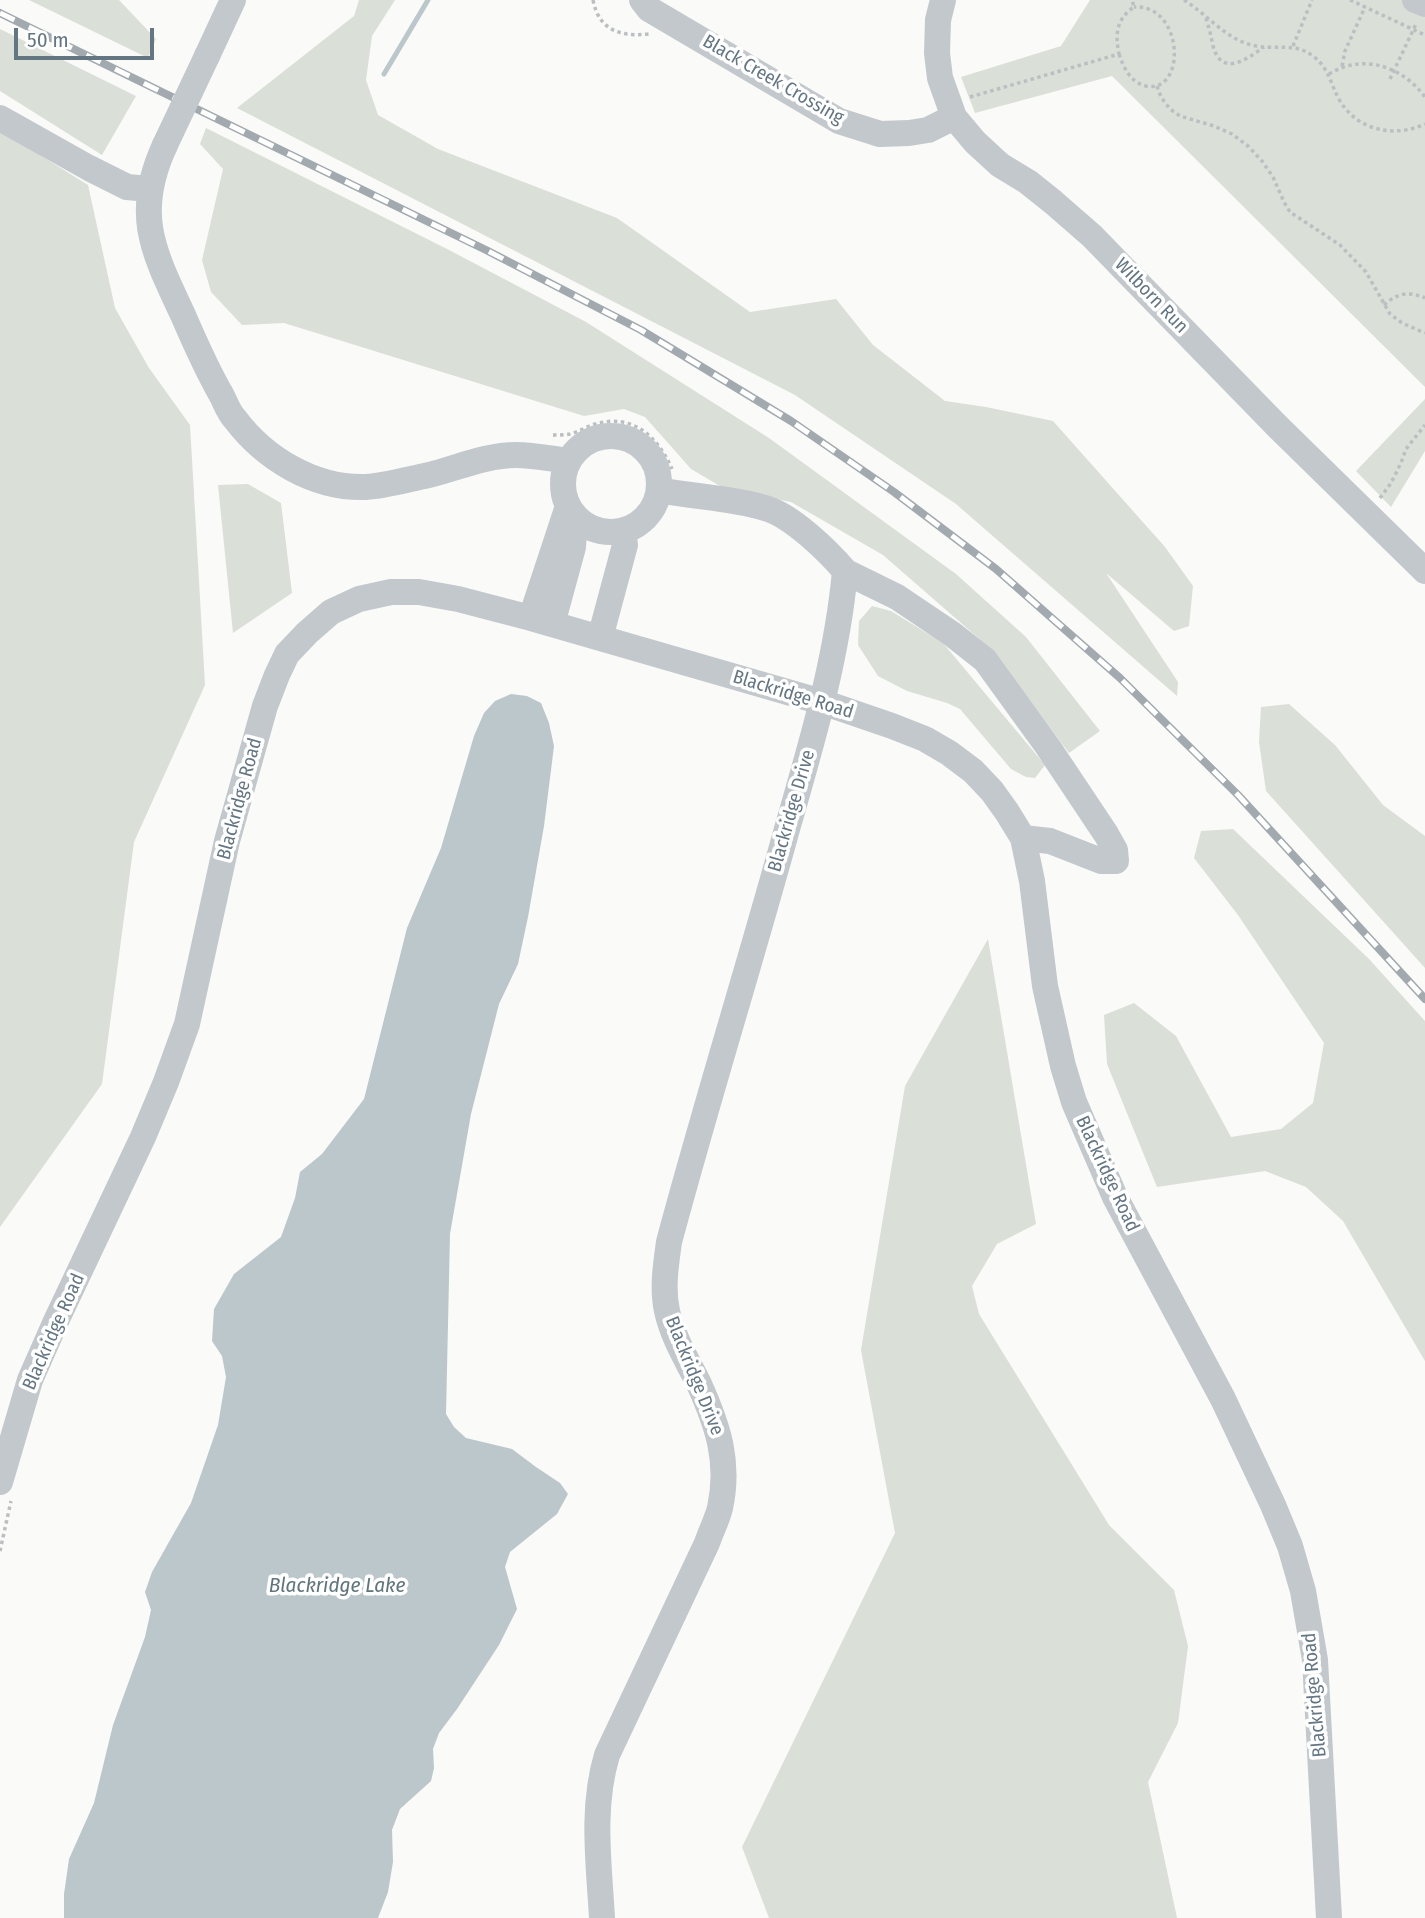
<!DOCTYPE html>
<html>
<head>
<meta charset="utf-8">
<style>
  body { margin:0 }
  #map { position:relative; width:1425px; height:1918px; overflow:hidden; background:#fafaf8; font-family:"Fira Sans Condensed",sans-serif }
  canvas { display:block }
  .scale { position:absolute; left:14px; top:28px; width:140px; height:32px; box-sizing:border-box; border:4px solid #657683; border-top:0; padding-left:9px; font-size:21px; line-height:24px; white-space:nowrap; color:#657683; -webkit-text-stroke:5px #fff; paint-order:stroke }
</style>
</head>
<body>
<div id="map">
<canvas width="1425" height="1918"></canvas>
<div class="scale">50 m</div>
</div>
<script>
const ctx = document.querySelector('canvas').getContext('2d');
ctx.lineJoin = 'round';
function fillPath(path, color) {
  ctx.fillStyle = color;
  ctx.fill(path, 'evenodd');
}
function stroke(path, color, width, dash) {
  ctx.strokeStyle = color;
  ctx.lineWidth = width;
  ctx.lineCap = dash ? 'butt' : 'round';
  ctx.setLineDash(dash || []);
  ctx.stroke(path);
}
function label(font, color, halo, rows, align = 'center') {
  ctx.font = font + ' "Fira Sans Condensed",sans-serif';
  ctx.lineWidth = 7;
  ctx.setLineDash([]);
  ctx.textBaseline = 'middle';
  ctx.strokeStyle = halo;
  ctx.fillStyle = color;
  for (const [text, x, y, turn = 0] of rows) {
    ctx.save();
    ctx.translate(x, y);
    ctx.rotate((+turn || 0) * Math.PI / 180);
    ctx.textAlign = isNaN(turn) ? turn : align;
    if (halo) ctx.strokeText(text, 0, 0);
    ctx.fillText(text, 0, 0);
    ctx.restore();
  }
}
fillPath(new Path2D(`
  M 29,0 L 119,0 L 156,39 L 148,58 Z
  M 359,0 L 395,0 L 372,36 L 366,80 L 378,115 L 438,149 L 617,218 L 750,312 L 836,299 L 873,345 L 945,401 L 986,407 L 1053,421 L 1165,547 L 1193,586 L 1189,626 L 1174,631 L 1106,573 L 1178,682 L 1177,696 L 956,504 L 795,395 L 237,108 L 354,16 Z
  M 1090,0 L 1425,0 L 1425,387 L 1112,76 L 975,113 L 961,77 L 1061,46 Z
  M 0,29 L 136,96 L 102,155 L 0,91 Z
  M 206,128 L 449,250 L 586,322 L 769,438 L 956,574 L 1026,637 L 1100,731 L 1069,753 L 992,650 L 883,555 L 791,502 L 725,489 L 691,469 L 645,417 L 624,409 L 584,416 L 284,323 L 242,325 L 211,292 L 202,260 L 223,169 L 200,144 Z
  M 0,130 L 88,185 L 115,308 L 149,368 L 190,425 L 205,685 L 134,842 L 102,1084 L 0,1227 Z
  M 1425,399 L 1425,451 L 1391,507 L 1356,471 Z
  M 248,484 L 281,503 L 292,593 L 233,633 L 218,485 Z
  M 872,606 L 891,611 L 943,643 L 1045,765 L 1035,778 L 1026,777 L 1011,769 L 960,709 L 947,703 L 907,691 L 878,676 L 858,645 L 859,621 Z
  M 1289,704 L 1335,745 L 1383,805 L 1425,836 L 1425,968 L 1266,791 L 1259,742 L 1261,707 Z
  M 1233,829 L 1369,959 L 1425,1021 L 1425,1361 L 1343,1221 L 1306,1187 L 1265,1171 L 1157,1187 L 1107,1064 L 1104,1015 L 1134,1003 L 1176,1036 L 1231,1137 L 1281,1129 L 1313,1103 L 1324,1043 L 1238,915 L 1194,858 L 1201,831 Z
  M 988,939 L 1036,1224 L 997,1244 L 972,1286 L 979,1314 L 1109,1525 L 1174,1590 L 1188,1646 L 1178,1723 L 1148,1782 L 1177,1918 L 769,1918 L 742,1847 L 895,1533 L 861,1350 L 905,1086 Z`), '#dadfd7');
fillPath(new Path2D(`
  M 511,694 L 527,696 L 541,703 L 549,723 L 554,746 L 544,826 L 528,917 L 518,964 L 499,1004 L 471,1114 L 450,1234 L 446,1414 L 454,1427 L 466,1438 L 512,1449 L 536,1467 L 560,1483 L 568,1494 L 557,1514 L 510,1552 L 505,1567 L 517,1609 L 499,1645 L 457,1709 L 439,1733 L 433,1749 L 434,1768 L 431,1781 L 400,1809 L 392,1830 L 393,1862 L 388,1892 L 378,1918 L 64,1918 L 64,1894 L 69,1859 L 94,1803 L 113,1725 L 145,1637 L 151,1610 L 145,1592 L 152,1572 L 191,1503 L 218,1425 L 226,1377 L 222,1356 L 212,1341 L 214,1309 L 234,1274 L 281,1237 L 295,1198 L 300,1172 L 322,1154 L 364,1099 L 407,928 L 441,848 L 474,736 L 484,713 L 495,701 Z`), '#bbc7cb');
stroke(new Path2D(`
  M 384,74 L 428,0`), '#bbc7cb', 5);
stroke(new Path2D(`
  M 593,0 C 599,31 621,37 649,34
  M 1184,0 C 1208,15 1227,41 1256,46 C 1276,50 1295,42 1313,56 C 1330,69 1330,84 1340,101 C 1358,131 1395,138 1425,124
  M 1350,0 L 1425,35
  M 1206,18 C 1209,27 1211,36 1213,46 C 1222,78 1247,59 1264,47
  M 1293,46 L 1312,0
  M 1119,54 C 1124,68 1130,82 1146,86 C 1187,94 1184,4 1134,7
  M 1342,66 L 1345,51 L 1365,7
  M 1329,74 C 1363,53 1402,66 1425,97
  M 1390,79 L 1416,24
  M 1157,86 L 1161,97 L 1170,109 L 1180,116 L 1214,126 L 1232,134 L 1248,146 L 1262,161 L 1273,177 L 1284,202 L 1290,212 L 1340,245 L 1366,272 L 1390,314 L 1402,323 L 1425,333
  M 970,97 L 1119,54 C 1115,35 1116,19 1134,7 L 1132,0
  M 1384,305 C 1397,293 1409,291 1425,298
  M 553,435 C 559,435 565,435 570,434 C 579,432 587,426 595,424 C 633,413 658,437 672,469
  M 1380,498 L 1391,483 L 1401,463 L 1406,449 L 1425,425
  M 0,1551 L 11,1501`), '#bbbfc2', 3.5, [3.5, 3.5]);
stroke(new Path2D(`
  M 642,0 L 649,9 L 839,121 L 880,134 L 909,133 L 928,130 L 954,117
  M 943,0 L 938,20 L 937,53 L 940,78 L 954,117 L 975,142 L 1000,165 L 1028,182 L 1053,202 L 1092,236 L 1277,426 L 1425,571
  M 1415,0 L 1425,4
  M 207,56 L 233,0
  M 0,118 L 89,168 L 127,187 L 149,189
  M 165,145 C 133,214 153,251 183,315 C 195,343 207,370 222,396 C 226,404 229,413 235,419 C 265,459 315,489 366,487 C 386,486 409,479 429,475 C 457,468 486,455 516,455 C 534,455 552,459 569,461
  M563 484a48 48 0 1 1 96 0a48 48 0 1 1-96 0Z
  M 844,571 L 897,597 L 952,634 L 985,660 L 1048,747 L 1106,834 L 1115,850 L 1116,861 L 1101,861 L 1050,841 L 1023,838
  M 531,618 L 568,506
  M 552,624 L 573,547 L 575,517
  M 600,638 L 625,545 L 623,531
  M 0,1482 L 30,1380 L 56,1321 L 143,1137 L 166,1082 L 187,1024 L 227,841 L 265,706 L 277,675 L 287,654 L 307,633 L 331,612 L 359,599 L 391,592 L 419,592 L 458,599 L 531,618 L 822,702 L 892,726 L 925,739 L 949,753 L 973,771 L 992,791 L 1007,812 L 1023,838 L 1032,881 L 1045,986 L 1063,1066 L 1074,1102 L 1115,1197 L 1223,1399 L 1273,1505 L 1290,1546 L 1303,1591 L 1315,1660 L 1329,1918
  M 602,1918 C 599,1864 591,1808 607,1755 L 707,1543 C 711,1531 717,1520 720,1508 C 730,1462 718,1426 699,1384 C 687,1360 673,1338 667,1311 C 662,1288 666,1264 669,1242 C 706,1104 749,967 787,829 C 811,745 837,660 845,571 C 828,551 791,515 765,508 C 731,498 694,497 659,490`), '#c3c8cc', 26);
const rail = new Path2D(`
  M 0,13 L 486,250 L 641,330 L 791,421 L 894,492 L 996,569 L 1120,678 L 1238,795 L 1425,999`);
stroke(rail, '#a2aab0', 8);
stroke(rail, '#fff', 5, [16]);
stroke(new Path2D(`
  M 165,145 L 207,56`), '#c3c8cc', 26);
label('19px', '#657683', '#fff', [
  ["Black Creek Crossing",773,80,30],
  ["Wilborn Run",1151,296,46],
  ["Blackridge Road",793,695,17],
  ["Blackridge Road",240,799,-75],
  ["Blackridge Drive",792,811,-74],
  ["Blackridge Road",1107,1174,65],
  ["Blackridge Road",54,1332,-66],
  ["Blackridge Drive",694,1376,68],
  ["Blackridge Road",1315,1695,-95]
]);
label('italic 21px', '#60757c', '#fff', [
  ["Blackridge Lake",337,1586]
]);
</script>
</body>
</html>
